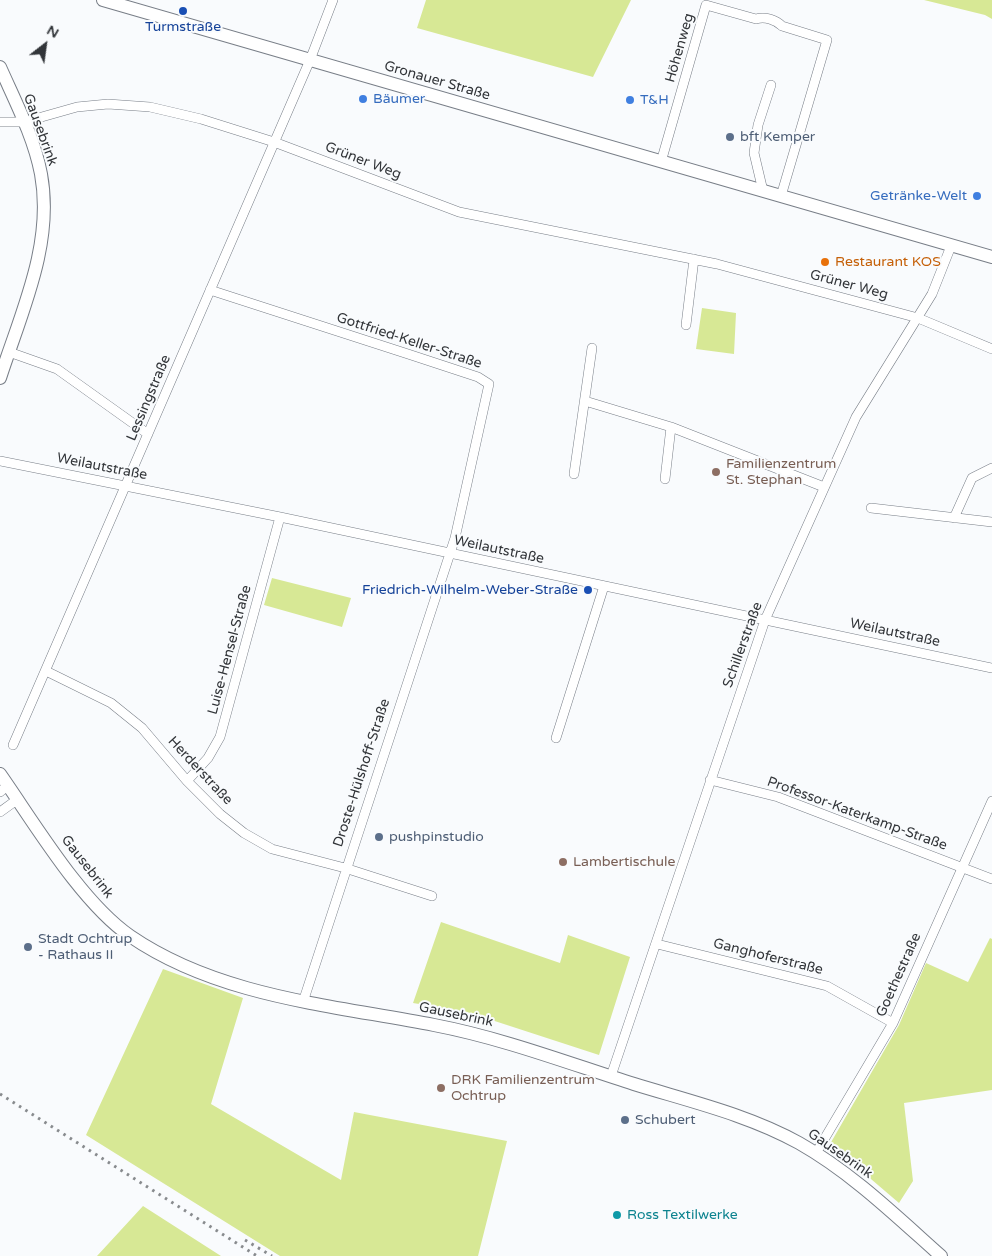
<!DOCTYPE html>
<html>
<head>
<meta charset="utf-8">
<style>
  body { margin:0 }
  #map { position:relative; width:992px; height:1256px; overflow:hidden; background:#f9fbfd; font-family:"Varela Round",sans-serif }
  canvas { display:block }
  .north { position:absolute; left:20px; top:20px; width:50px; height:50px; -webkit-text-stroke:4px #f9fbfd; paint-order:stroke; rotate:30deg; font-size:14px; font-weight:700; line-height:20px; text-align:center; color:#323539 }
  .north::after { content:''; display:block; margin:auto; width:18px; height:22px; background:#323539; clip-path:polygon(50% 0,100% 100%,50% 72%,0 100%) }
</style>
</head>
<body>
<div id="map">
<canvas width="992" height="1256"></canvas>
<div class="north">N</div>
</div>
<script>
const ctx = document.querySelector('canvas').getContext('2d');
ctx.lineJoin = 'round';
function fillPath(path, color) {
  ctx.fillStyle = color;
  ctx.fill(path, 'evenodd');
}
function stroke(path, color, width, dash) {
  ctx.strokeStyle = color;
  ctx.lineWidth = width;
  ctx.lineCap = dash ? 'butt' : 'round';
  ctx.setLineDash(dash || []);
  ctx.stroke(path);
}
function label(font, color, halo, rows, align = 'center') {
  ctx.font = font + ' "Varela Round",sans-serif';
  ctx.lineWidth = 4;
  ctx.setLineDash([]);
  ctx.textBaseline = 'middle';
  ctx.strokeStyle = halo;
  ctx.fillStyle = color;
  for (const [text, x, y, turn = 0] of rows) {
    ctx.save();
    ctx.translate(x, y);
    ctx.rotate((+turn || 0) * Math.PI / 180);
    ctx.textAlign = isNaN(turn) ? turn : align;
    if (halo) ctx.strokeText(text, 0, 0);
    ctx.fillText(text, 0, 0);
    ctx.restore();
  }
}
fillPath(new Path2D(`
  M 426,0 L 631,0 L 593,77 L 417,28 Z
  M 924,0 L 992,0 L 992,19 L 985,15 Z
  M 702,308 L 736,313 L 734,354 L 696,349 Z
  M 272,578 L 351,598 L 342,627 L 264,605 Z
  M 441,922 L 560,963 L 568,935 L 630,957 L 599,1055 L 467,1012 L 413,1003 Z
  M 990,938 L 992,939 L 992,1090 L 904,1103 L 913,1181 L 899,1203 L 830,1144 L 899,1025 L 926,963 L 968,982 Z
  M 163,969 L 243,998 L 211,1104 L 341,1180 L 354,1112 L 507,1141 L 478,1256 L 280,1256 L 86,1135 Z
  M 143,1206 L 221,1256 L 97,1256 Z`), '#d7e895');
const street = new Path2D(`
  M 0,122 L 24,122 L 77,107 L 108,104 L 150,107 L 201,119 L 274,142 L 459,212 L 717,264 L 918,318 L 992,349
  M 661,162 L 706,5 L 756,19 C 765,16 776,20 782,26 L 827,40 L 781,196
  M 763,191 L 754,153 L 758,125 L 771,85
  M 210,290 L 408,354 L 478,377 L 489,384 L 455,538 L 303,1002
  M 686,325 L 694,259
  M 9,352 L 57,369 L 148,434
  M 585,401 L 671,427 L 824,487
  M 0,461 L 280,517 L 992,668
  M 574,474 L 592,348
  M 665,479 L 671,427
  M 871,508 L 992,522
  M 954,518 L 972,478 L 992,468
  M 46,671 L 111,703 L 142,728 L 187,781 L 220,814 L 244,833 L 272,849 L 345,868 L 432,896
  M 556,738 L 604,586
  M 13,745 L 310,60 L 333,0
  M 710,780 L 778,797 L 992,879
  M 187,781 L 208,758 L 220,737 L 280,517
  M 0,792 L 8,785
  M 0,812 L 18,799
  M 657,944 L 827,986 L 893,1023
  M 611,1076 L 765,620 L 856,417 L 932,294 L 951,246
  M 816,1153 L 893,1023 L 992,801`);
const secondary = new Path2D(`
  M 103,0 L 992,257
  M 0,67 C 15,101 34,137 41,174 C 54,244 21,313 0,378
  M 0,774 C 35,824 81,902 130,936 C 219,997 332,1005 434,1025 C 502,1038 568,1063 634,1084 C 689,1101 749,1115 799,1143 C 852,1173 896,1216 941,1256`);
stroke(street, '#787e87', 10);
stroke(secondary, '#787e87', 14);
stroke(street, '#fff', 9);
stroke(secondary, '#fff', 12);
stroke(new Path2D(`
  M 0,1094 L 257,1256
  M 245,1240 L 272,1256`), '#888b8e', 3, [2.5, 5]);
for (const [x, y, r, color] of [
  [183,11,5,"#1a4fb4"],
  [363,99,5,"#3f7fe0"],
  [630,100,5,"#3f7fe0"],
  [730,137,5,"#5c6f8a"],
  [977,196,5,"#3f7fe0"],
  [825,262,5,"#e8710a"],
  [716,472,5,"#8d6e63"],
  [588,590,5,"#1a4fb4"],
  [379,837,5,"#5c6f8a"],
  [563,862,5,"#8d6e63"],
  [28,947,5,"#5c6f8a"],
  [441,1088,5,"#8d6e63"],
  [625,1120,5,"#5c6f8a"],
  [617,1215,5,"#0f9aa8"]
]) {
  const dot = new Path2D();
  dot.arc(x, y, r, 0, 2 * Math.PI);
  ctx.fillStyle = color;
  ctx.fill(dot);
  stroke(dot, '#f9fbfd', 2);
}
label('14px', '#164399', '#f9fbfd', [
  ["Turmstraße",183,27],
  ["Friedrich-Wilhelm-Weber-Straße",578,590,"right"]
]);
label('14px', '#323539', '#f9fbfd', [
  ["Höhenweg",680,48,-74],
  ["Gronauer Straße",437,81,16],
  ["Gausebrink",40,130,70],
  ["Grüner Weg",363,161,21],
  ["Grüner Weg",849,285,15],
  ["Gottfried-Keller-Straße",409,341,18],
  ["Lessingstraße",149,398,-67],
  ["Weilautstraße",102,467,11],
  ["Weilautstraße",499,550,12],
  ["Weilautstraße",895,633,12],
  ["Schillerstraße",743,645,-70],
  ["Luise-Hensel-Straße",230,650,-75],
  ["Herderstraße",200,771,47],
  ["Droste-Hülshoff-Straße",362,773,-72],
  ["Professor-Katerkamp-Straße",857,814,20],
  ["Gausebrink",87,867,52],
  ["Ganghoferstraße",768,957,14],
  ["Goethestraße",899,975,-66],
  ["Gausebrink",456,1015,12],
  ["Gausebrink",840,1154,35]
]);
label('14px', '#366cbe', '#f9fbfd', [
  ["Bäumer",373,99],
  ["T&H",640,100],
  ["Getränke-Welt",967,196,"right"]
], 'left');
label('14px', '#4e5e75', '#f9fbfd', [
  ["bft Kemper",740,137],
  ["pushpinstudio",389,837],
  ["Stadt Ochtrup",38,939],
  ["- Rathaus II",38,955],
  ["Schubert",635,1120]
], 'left');
label('14px', '#c56008', '#f9fbfd', [
  ["Restaurant KOS",835,262]
], 'left');
label('14px', '#785e54', '#f9fbfd', [
  ["Familienzentrum",726,464],
  ["St. Stephan",726,480],
  ["Lambertischule",573,862],
  ["DRK Familienzentrum",451,1080],
  ["Ochtrup",451,1096]
], 'left');
label('14px', '#0d838f', '#f9fbfd', [
  ["Ross Textilwerke",627,1215]
], 'left');
</script>
</body>
</html>
